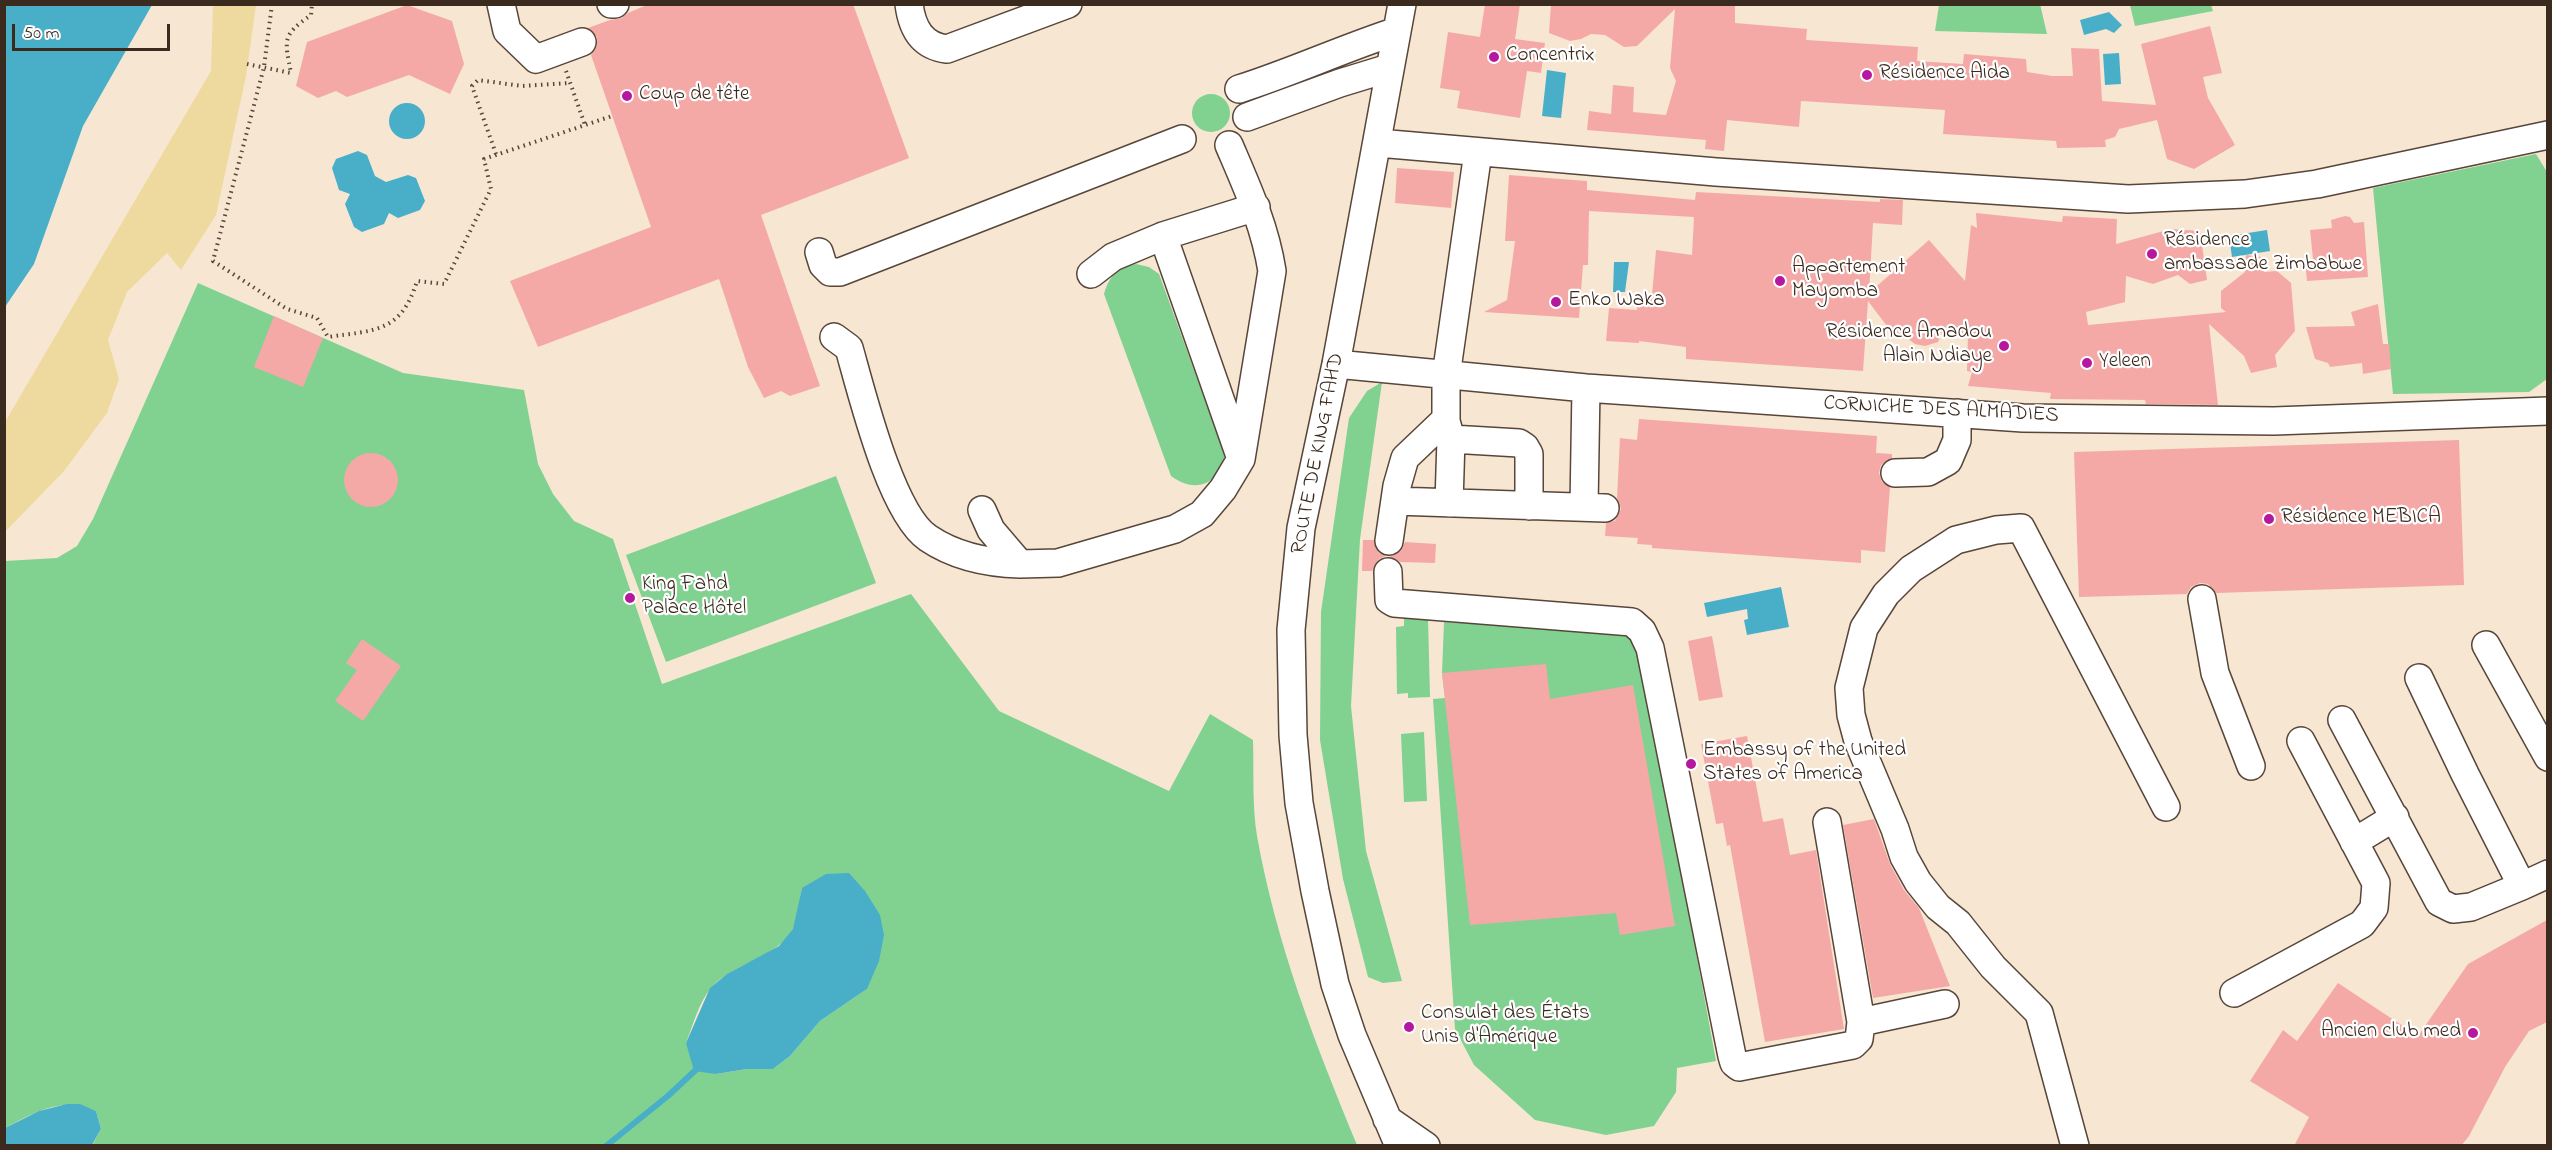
<!DOCTYPE html>
<html>
<head>
<meta charset="utf-8">
<style>
  body { margin:0 }
  #map { position:relative; width:2552px; height:1150px; overflow:hidden; background:#f7e6d2; font-family:"Indie Flower",sans-serif }
  canvas { display:block }
  .frame { position:absolute; inset:0; border:6px solid #3b2a1e; pointer-events:none }
  .scale { position:absolute; left:12px; top:24px; width:158px; height:27px; box-sizing:border-box; border:3px solid #3b2a1e; border-top:0; padding-left:8px; font-size:18px; line-height:21px; white-space:nowrap; color:#3b2a1e; -webkit-text-stroke:4px #fff; paint-order:stroke }
</style>
</head>
<body>
<div id="map">
<canvas width="2552" height="1150"></canvas>
<div class="frame"></div>
<div class="scale">50 m</div>
</div>
<script>
const ctx = document.querySelector('canvas').getContext('2d');
ctx.lineJoin = 'round';
function fillPath(path, color) {
  ctx.fillStyle = color;
  ctx.fill(path, 'evenodd');
}
function stroke(path, color, width, dash) {
  ctx.strokeStyle = color;
  ctx.lineWidth = width;
  ctx.lineCap = dash ? 'butt' : 'round';
  ctx.setLineDash(dash || []);
  ctx.stroke(path);
}
function label(font, color, halo, rows, align = 'center') {
  ctx.font = font + ' "Indie Flower",sans-serif';
  ctx.lineWidth = 4.5;
  ctx.setLineDash([]);
  ctx.textBaseline = 'middle';
  ctx.strokeStyle = halo;
  ctx.fillStyle = color;
  for (const [text, x, y, turn = 0] of rows) {
    ctx.save();
    ctx.translate(x, y);
    ctx.rotate((+turn || 0) * Math.PI / 180);
    ctx.textAlign = isNaN(turn) ? turn : align;
    if (halo) ctx.strokeText(text, 0, 0);
    ctx.fillText(text, 0, 0);
    ctx.restore();
  }
}
fillPath(new Path2D(`
  M 2040,4 L 2047,34 L 1935,31 L 1939,5 Z
  M 2130,5 L 2211,5 L 2213,11 L 2135,26 Z
  M1192 113a19 19 0 1 1 38 0a19 19 0 1 1-38 0Z
  M 2536,154 L 2547,172 L 2547,379 L 2529,392 L 2393,394 L 2373,188 Z
  M 1136,264 L 1149,267 L 1159,274 L 1225,455 C 1218,485 1196,494 1171,476 L 1104,294 C 1109,276 1118,267 1136,264 Z
  M 198,283 L 403,373 L 524,390 L 538,464 L 553,494 L 574,521 L 613,539 L 662,684 L 911,594 L 999,711 L 1169,791 L 1210,714 L 1253,740 C 1254,772 1252,806 1257,836 C 1277,947 1315,1043 1357,1145 L 92,1146 L 101,1129 L 96,1111 C 62,1096 35,1112 5,1128 L 5,561 L 57,558 L 77,546 L 93,519 ZM 802,888 L 867,989 L 820,1021 L 790,1056 L 773,1069 L 747,1069 L 716,1074 L 686,1043 C 693,1025 699,1002 711,988 C 732,963 779,957 793,929 C 799,917 799,900 802,888 Z
  M 1382,382 L 1360,539 L 1351,706 L 1366,851 L 1402,981 L 1383,983 L 1368,977 L 1343,879 L 1320,740 L 1321,612 L 1349,418 L 1367,391 Z
  M 836,476 L 876,583 L 666,662 L 626,555 Z
  M 1404,618 L 1428,618 L 1430,697 L 1408,698 L 1408,693 L 1397,694 L 1396,627 L 1404,626 Z
  M 1444,622 L 1623,631 L 1639,643 L 1716,1061 L 1677,1068 L 1676,1092 L 1654,1126 L 1606,1135 L 1535,1120 L 1474,1065 L 1455,1029 L 1433,699 L 1445,698 L 1442,673 Z
  M 1424,732 L 1427,801 L 1404,802 L 1401,734 Z`), '#81d191');
fillPath(new Path2D(`
  M 213,5 L 256,5 L 246,76 L 216,215 L 181,270 L 167,253 L 127,292 L 108,340 L 119,379 L 107,413 L 64,471 L 5,532 L 5,422 L 211,71 Z`), '#eeda9e');
fillPath(new Path2D(`
  M 5,4 L 152,5 L 83,126 L 34,264 L 5,307 Z
  M 2109,12 L 2122,25 L 2114,33 L 2106,29 L 2084,35 L 2080,20 Z
  M 2119,53 L 2121,84 L 2105,85 L 2103,54 Z
  M 1547,70 L 1566,73 L 1561,118 L 1542,116 Z
  M389 121a18 18 0 1 1 36 0a18 18 0 1 1-36 0Z
  M 358,151 L 367,155 L 375,176 L 386,182 L 408,175 L 416,178 L 425,201 L 420,210 L 398,218 L 389,213 L 384,224 L 362,232 L 354,227 L 345,204 L 350,194 L 339,190 L 332,168 L 336,159 Z
  M 2267,230 L 2270,251 L 2232,257 L 2229,236 Z
  M 1614,262 L 1629,262 L 1625,292 L 1613,292 Z
  M 1781,587 L 1789,627 L 1747,635 L 1744,620 L 1748,619 L 1747,609 L 1707,617 L 1704,603 Z
  M 849,873 L 865,891 L 880,915 L 884,935 L 879,961 L 867,989 L 820,1021 L 790,1056 L 773,1069 L 747,1069 L 716,1074 L 694,1071 L 686,1043 L 710,988 L 727,974 L 779,946 L 793,929 L 802,888 L 826,874 Z
  M 67,1104 L 80,1104 L 96,1111 L 101,1129 L 92,1145 L 5,1145 L 5,1128 L 39,1111 Z`), '#49afc9');
stroke(new Path2D(`
  M 606,1146 L 669,1095 L 701,1065`), '#49afc9', 6);
fillPath(new Path2D(`
  M 649,4 L 853,4 L 909,158 L 761,215 L 820,386 L 790,396 L 781,391 L 764,398 L 748,367 L 719,279 L 538,347 L 510,281 L 651,227 L 591,55 L 597,45 L 597,37 L 588,28 L 610,20 L 622,18 L 628,13 Z
  M 1485,4 L 1520,4 L 1515,39 L 1545,43 L 1541,73 L 1527,71 L 1520,118 L 1457,108 L 1460,91 L 1440,88 L 1448,32 L 1480,37 Z
  M 1551,4 L 1735,4 L 1735,23 L 1807,29 L 1806,40 L 1918,47 L 1917,61 L 1963,64 L 1964,54 L 2026,59 L 2027,72 L 2052,76 L 2073,76 L 2071,48 L 2099,49 L 2102,101 L 2156,105 L 2141,44 L 2210,26 L 2222,73 L 2203,77 L 2208,98 L 2235,145 L 2194,169 L 2167,159 L 2157,120 L 2119,129 L 2115,137 L 2105,140 L 2106,147 L 2057,148 L 2056,141 L 1943,134 L 1945,110 L 1801,101 L 1799,127 L 1727,120 L 1724,151 L 1705,149 L 1706,140 L 1587,130 L 1589,111 L 1611,114 L 1613,85 L 1634,87 L 1633,112 L 1666,115 L 1676,81 L 1670,68 L 1675,9 L 1637,46 L 1624,47 L 1605,35 L 1591,34 L 1581,39 L 1570,41 L 1549,33 Z
  M 407,5 L 452,21 L 464,64 L 450,94 L 409,75 L 347,97 L 336,91 L 318,98 L 296,86 L 307,42 Z
  M 1397,168 L 1454,172 L 1451,208 L 1395,203 Z
  M 1509,175 L 1587,181 L 1587,190 L 1695,200 L 1696,192 L 1880,202 L 1880,199 L 1903,200 L 1902,225 L 1873,223 L 1869,293 L 1929,240 L 1965,281 L 1971,225 L 1977,228 L 1976,213 L 2062,222 L 2063,216 L 2117,219 L 2116,244 L 2171,229 L 2200,231 L 2207,280 L 2190,284 L 2178,275 L 2153,284 L 2126,276 L 2125,302 L 2086,312 L 2088,325 L 2226,312 L 2221,308 L 2221,291 L 2245,272 L 2246,255 L 2262,257 L 2264,272 L 2277,271 L 2291,283 L 2295,331 L 2275,355 L 2277,367 L 2251,373 L 2244,356 L 2209,324 L 2218,405 L 2146,404 L 2145,400 L 2050,399 L 2051,393 L 1968,386 L 1972,372 L 1967,371 L 1968,334 L 1941,335 L 1938,342 L 1925,346 L 1915,344 L 1903,335 L 1896,338 L 1868,301 L 1863,371 L 1686,359 L 1686,347 L 1639,341 L 1639,343 L 1606,341 L 1609,308 L 1637,310 L 1637,295 L 1652,295 L 1656,250 L 1692,255 L 1694,217 L 1589,211 L 1588,265 L 1583,265 L 1579,318 L 1484,312 L 1507,300 L 1515,241 L 1505,241 Z
  M 2345,216 L 2350,217 L 2354,223 L 2364,222 L 2368,277 L 2307,281 L 2305,260 L 2313,259 L 2310,230 L 2332,228 L 2331,220 Z
  M 2378,304 L 2383,344 L 2389,344 L 2391,369 L 2363,374 L 2362,363 L 2330,367 L 2328,363 L 2315,359 L 2306,327 L 2355,326 L 2351,312 Z
  M 274,316 L 323,338 L 303,387 L 254,367 Z
  M 1639,419 L 1877,436 L 1876,453 L 1892,454 L 1892,458 L 1881,465 L 1879,473 L 1882,482 L 1890,487 L 1885,552 L 1861,550 L 1861,563 L 1652,548 L 1652,545 L 1637,544 L 1638,538 L 1605,536 L 1606,523 L 1615,521 L 1621,509 L 1617,498 L 1620,438 L 1637,440 Z
  M 2459,440 L 2464,585 L 2216,593 L 2208,584 L 2200,583 L 2191,587 L 2187,594 L 2079,597 L 2074,452 Z
  M344 480a27 27 0 1 1 54 0a27 27 0 1 1-54 0Z
  M 1363,540 L 1374,540 L 1379,553 L 1386,556 L 1379,559 L 1372,571 L 1362,571 Z
  M 1405,542 L 1436,544 L 1435,563 L 1400,562 L 1389,556 L 1401,551 Z
  M 1712,636 L 1723,697 L 1699,701 L 1688,641 Z
  M 362,639 L 401,666 L 363,721 L 335,701 L 357,670 L 346,663 Z
  M 1546,664 L 1550,699 L 1633,685 L 1675,926 L 1620,935 L 1616,913 L 1470,925 L 1442,673 Z
  M 1747,736 L 1763,822 L 1783,818 L 1790,855 L 1816,850 L 1844,1029 L 1765,1042 L 1730,845 L 1727,846 L 1723,823 L 1716,824 L 1701,744 Z
  M 1874,819 L 1890,864 L 1904,890 L 1919,908 L 1950,986 L 1873,998 L 1843,825 Z
  M 2547,920 L 2547,1022 L 2529,1031 L 2505,1067 L 2469,1136 L 2461,1146 L 2294,1146 L 2309,1117 L 2250,1081 L 2283,1030 L 2297,1041 L 2338,983 L 2418,1036 L 2468,964 Z`), '#f5a9a7');
const minor = new Path2D(`
  M 501,4 L 507,31 L 536,59 L 582,42
  M 611,4 L 615,4
  M 909,4 C 912,28 922,46 947,49 L 1068,4
  M 1239,89 C 1293,72 1344,48 1397,31
  M 1247,117 L 1340,83 L 1389,68
  M 1378,143 L 1716,172 L 2128,199 L 2245,194 L 2317,184 L 2548,135
  M 1163,236 L 1240,456
  M 819,252 L 823,265 L 830,272 L 840,272 L 1182,139
  M 1091,274 L 1113,257 L 1163,236 L 1256,207
  M 834,337 L 849,348 C 862,394 891,513 928,538 C 956,557 987,563 1020,564
  M 1336,364 L 1586,388 L 2023,418 L 2274,421 L 2548,411
  M 1446,421 L 1451,439 L 1449,503
  M 1451,439 L 1519,443 L 1525,447 L 1529,454 L 1529,506
  M 1895,473 L 1928,472 L 1948,461 L 1957,440 L 1957,413
  M 1395,501 L 1605,508
  M 1584,507 L 1586,388
  M 982,510 L 991,530 L 1020,564 L 1058,563 L 1175,529 L 1202,514 L 1223,489 L 1241,459 L 1272,271 C 1265,226 1247,187 1229,145
  M 1389,541 L 1397,486 L 1405,458 L 1446,419 L 1446,376 L 1478,152
  M 1388,572 L 1389,600 L 1394,603 L 1632,622 L 1642,631 L 1650,648 L 1732,1056 L 1734,1063 L 1739,1067 L 1853,1045 L 1859,1039 L 1861,1022 L 1827,822
  M 2202,599 L 2215,673 L 2251,766
  M 2486,645 L 2548,757
  M 2342,720 L 2439,902 L 2453,909 L 2471,907 L 2522,886 L 2465,774 L 2419,678
  M 2354,842 L 2395,817
  M 2522,886 L 2548,874
  M 2234,993 L 2362,924 L 2374,908 L 2376,883 L 2301,741
  M 1861,1022 L 1945,1004
  M 1387,1119 L 1426,1146
  M 1399,1146 L 1352,1035 L 1335,984 L 1315,891 L 1299,803 L 1293,735 L 1291,630 L 1301,528 L 1336,364 L 1402,4
  M 2075,1146 L 2039,1013 L 1993,967 L 1958,923 L 1938,907 L 1918,882 L 1904,857 L 1895,829 L 1858,741 L 1851,715 L 1849,688 L 1864,628 L 1886,594 L 1911,569 L 1956,540 L 1996,530 L 2021,528 L 2166,807`);
stroke(minor, '#574639', 30);
stroke(new Path2D(`
  M 272,4 L 264,67 L 213,261 L 287,309 L 317,318 L 328,337 C 375,330 401,333 417,281 L 444,284 L 491,189 L 484,159 L 612,116
  M 247,64 L 291,73 C 285,40 281,36 311,15 L 312,4
  M 566,71 L 585,125
  M 496,154 L 472,86 L 478,80 L 522,86 L 570,83`), '#574639', 4, [1.5, 4.5]);
stroke(minor, '#fff', 27);
for (const [x, y, r, color] of [
  [1494,57,6,"#b5179e"],
  [1867,75,6,"#b5179e"],
  [627,96,6,"#b5179e"],
  [2152,254,6,"#b5179e"],
  [1780,281,6,"#b5179e"],
  [1556,302,6,"#b5179e"],
  [2004,346,6,"#b5179e"],
  [2087,363,6,"#b5179e"],
  [2269,519,6,"#b5179e"],
  [630,598,6,"#b5179e"],
  [1691,764,6,"#b5179e"],
  [1409,1027,6,"#b5179e"],
  [2473,1033,6,"#b5179e"]
]) {
  const dot = new Path2D();
  dot.arc(x, y, r, 0, 2 * Math.PI);
  ctx.fillStyle = color;
  ctx.fill(dot);
  stroke(dot, '#fff', 2);
}
label('21px', '#3b2a1e', '#fff', [
  ["Concentrix",1506,57],
  ["Résidence Aida",1879,75],
  ["Coup de tête",639,96],
  ["Résidence",2164,242],
  ["ambassade Zimbabwe",2164,266],
  ["Appartement",1792,269],
  ["Mayomba",1792,293],
  ["Enko Waka",1568,302],
  ["Résidence Amadou",1992,334,"right"],
  ["Alain Ndiaye",1992,358,"right"],
  ["Yeleen",2099,363],
  ["Résidence MEBICA",2281,519],
  ["King Fahd",642,586],
  ["Palace Hôtel",642,610],
  ["Embassy of the United",1703,752],
  ["States of America",1703,776],
  ["Consulat des États",1421,1015],
  ["Unis d'Amérique",1421,1039],
  ["Ancien club med",2461,1033,"right"]
], 'left');
label('21px', '#3b2a1e', '#fff', [
  ["CORNICHE DES ALMADIES",1941,411,3],
  ["ROUTE DE KING FAHD",1319,454,-79]
]);
</script>
</body>
</html>
